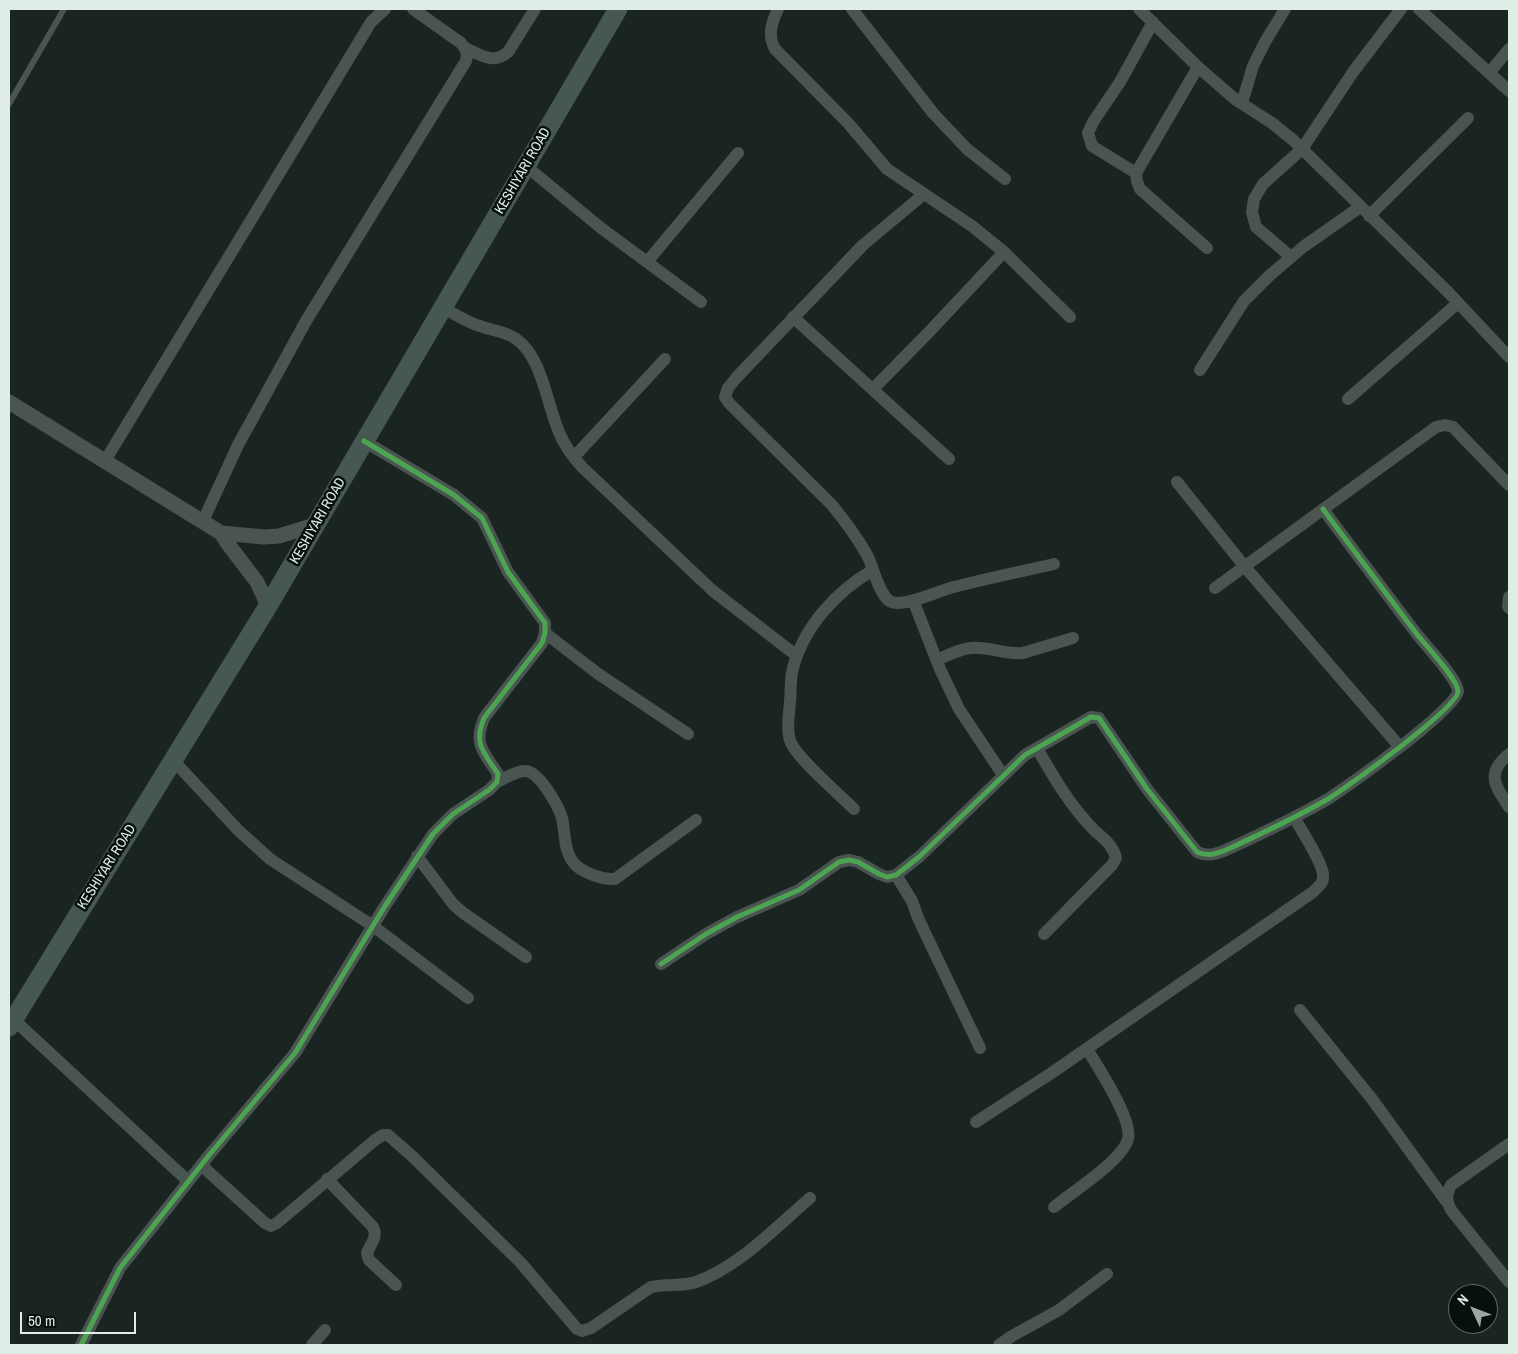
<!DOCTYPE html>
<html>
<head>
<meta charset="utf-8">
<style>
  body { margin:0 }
  #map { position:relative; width:1518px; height:1354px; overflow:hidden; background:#1a2521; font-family:"Archivo Narrow",sans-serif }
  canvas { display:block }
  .frame { position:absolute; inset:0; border:10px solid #e0ede7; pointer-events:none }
  .north { position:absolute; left:1448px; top:1284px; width:50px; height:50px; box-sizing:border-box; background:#07100d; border:1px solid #5e6864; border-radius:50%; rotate:313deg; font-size:14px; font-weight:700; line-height:20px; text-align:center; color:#e0ede7 }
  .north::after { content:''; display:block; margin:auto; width:18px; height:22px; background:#9ba7a2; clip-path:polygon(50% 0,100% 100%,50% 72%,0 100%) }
  .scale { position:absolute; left:20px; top:1312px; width:116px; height:22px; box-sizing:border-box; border:2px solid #e0ede7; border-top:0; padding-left:6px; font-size:15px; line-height:18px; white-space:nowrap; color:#e0ede7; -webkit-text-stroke:4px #07100d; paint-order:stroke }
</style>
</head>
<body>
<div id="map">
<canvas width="1518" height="1354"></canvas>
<div class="frame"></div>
<div class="north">N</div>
<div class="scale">50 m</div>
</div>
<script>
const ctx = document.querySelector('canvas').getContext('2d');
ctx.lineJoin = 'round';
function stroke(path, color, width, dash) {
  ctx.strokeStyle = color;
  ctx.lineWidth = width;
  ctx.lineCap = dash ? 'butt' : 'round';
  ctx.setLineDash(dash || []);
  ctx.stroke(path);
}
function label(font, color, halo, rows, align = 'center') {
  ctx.font = font + ' "Archivo Narrow",sans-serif';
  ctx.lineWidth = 5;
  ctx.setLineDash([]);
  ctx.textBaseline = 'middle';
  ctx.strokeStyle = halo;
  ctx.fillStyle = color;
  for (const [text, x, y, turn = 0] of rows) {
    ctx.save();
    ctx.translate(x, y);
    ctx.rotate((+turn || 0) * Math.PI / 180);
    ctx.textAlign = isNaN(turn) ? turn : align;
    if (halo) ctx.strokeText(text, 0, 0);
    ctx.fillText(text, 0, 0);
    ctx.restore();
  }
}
stroke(new Path2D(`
  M 9,104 L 64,9`), '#4a5450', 6);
stroke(new Path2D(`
  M 778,9 C 772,22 767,35 775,49 L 848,123 L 887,169 L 972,226 L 1004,252 L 1070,317
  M 852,9 L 933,113 L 967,149 L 1005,179
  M 1139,9 L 1198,67 L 1236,100 L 1272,123 L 1293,140 L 1448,292 L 1509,357
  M 1419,9 L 1509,91
  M 465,48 C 481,55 493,65 508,52 L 535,9
  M 1198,67 L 1136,173 L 1137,181 L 1140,189 L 1207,248
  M 1490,72 L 1509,49
  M 1242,103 L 1253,66 L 1265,42 L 1285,9
  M 526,166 L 601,228 L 701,302
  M 1136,173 L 1092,146 L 1088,133 L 1093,122 L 1120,82 L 1153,22
  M 924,194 L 863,245 L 737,377 L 728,388 L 725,397 L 729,403 L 832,505 C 845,521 857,537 867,555 C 874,568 877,589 888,600 C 899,610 936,592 950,588 C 984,579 1019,572 1054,564
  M 1369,216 L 1468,118
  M 1291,257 L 1256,227 L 1252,212 L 1254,199 L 1263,184 L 1302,149 L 1353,72 L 1401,9
  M 647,262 L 738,153
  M 443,308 C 455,314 467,322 480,326 C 492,331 506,331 516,339 C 542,356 547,405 559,432 C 564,445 572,456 582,467 L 713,591 L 797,656
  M 793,317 L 949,459
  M 1200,370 L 1244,301 L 1269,276 L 1303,247 L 1360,207
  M 873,389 L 929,332 L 1004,252
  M 1348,399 L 1458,303
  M 574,457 L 665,359
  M 105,461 L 371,22 L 385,9
  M 1177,482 L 1245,567 L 1400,747
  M 203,521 L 238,445 L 306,321 L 466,61 C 468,53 466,49 461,43 L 413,9
  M 1215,588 L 1436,427 L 1445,425 L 1453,427 L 1509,485
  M 1509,597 L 1508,606 L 1509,608
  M 913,600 L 940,669 L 959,709 L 1003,775
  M 545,633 L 597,673 L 688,734
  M 937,660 C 948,655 959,649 971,648 C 988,646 1005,655 1023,653 L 1073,638
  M 1037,748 C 1054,778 1071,807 1095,831 C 1104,839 1113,845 1116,858 L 1112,865 L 1044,934
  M 1509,754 C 1485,774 1495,785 1509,807
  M 173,760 L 238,830 L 270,859 L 373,926 L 468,998
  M 497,782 C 505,778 516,771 525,771 C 539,771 558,805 562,818 C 565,831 564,851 573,862 C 580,872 603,880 615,879 L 696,820
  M 854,809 C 839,794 799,760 791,743 C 786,731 789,715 790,702 C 791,691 790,678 793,668 C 804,626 837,591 873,570
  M 417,856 L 453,904 L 462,912 L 526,957
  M 896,875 L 912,901 L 918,918 L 980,1048
  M 661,964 L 706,934 L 737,917 L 799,890 L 839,862 L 849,860 L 858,862 L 879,874 L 887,877 L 896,875 L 919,857 L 1025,755 L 1091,717 L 1099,718 L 1147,789 L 1197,852 C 1208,857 1215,854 1226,850 C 1261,834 1295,818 1328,799 C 1346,788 1459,707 1458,691 C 1457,678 1425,645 1416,633 C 1385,592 1354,551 1323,509
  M 1300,1010 L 1372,1099 L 1446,1201
  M 13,1019 L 188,1181
  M 976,1122 L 1053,1072 L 1313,892 C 1318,887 1324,883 1323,875 C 1323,863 1301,830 1294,817
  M 1509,1144 L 1451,1185 C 1446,1195 1446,1200 1451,1210 L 1509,1282
  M 201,1165 L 265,1223 L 271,1226 L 277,1223 L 375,1140 L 383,1135 L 388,1135 L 412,1156 L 521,1263 L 577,1329 L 582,1331 L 591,1328 L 651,1287 C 666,1283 682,1287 696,1282 C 739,1267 776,1227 810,1198
  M 327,1179 L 373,1227 C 378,1237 371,1243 367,1253 L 369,1260 L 396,1285
  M 1054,1207 C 1072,1192 1122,1161 1128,1139 C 1133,1120 1098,1067 1087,1049
  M 81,1345 L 120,1268 L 210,1154 L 295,1053 L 385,906 L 433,834 L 453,814 L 489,790 L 497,782 L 498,774 C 484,752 473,745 484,718 L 542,643 L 545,633 L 545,623 L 508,572 L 482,518 L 454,495 L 364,441
  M 312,1345 L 325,1330
  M 999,1345 L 1012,1336 L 1059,1310 L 1107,1274`), '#4a5450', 12);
stroke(new Path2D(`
  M 9,402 L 221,533 L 228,544 L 257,582 L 268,606
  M 221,533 L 264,537 L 279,536 L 315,525`), '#4a5450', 15);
stroke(new Path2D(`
  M 9,1027 L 268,606 L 618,9`), '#475751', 19);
stroke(new Path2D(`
  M 661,964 L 706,934 L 737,917 L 799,890 L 839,862 L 849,860 L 858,862 L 879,874 L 887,877 L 896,875 L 919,857 L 1025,755 L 1091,717 L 1099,718 L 1147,789 L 1197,852 C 1208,857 1215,854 1226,850 C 1261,834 1295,818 1328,799 C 1346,788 1459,707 1458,691 C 1457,678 1425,645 1416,633 C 1385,592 1354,551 1323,509
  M 81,1345 L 120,1268 L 210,1154 L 295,1053 L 385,906 L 433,834 L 453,814 L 489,790 L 497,782 L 498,774 C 484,752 473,745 484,718 L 542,643 L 545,633 L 545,623 L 508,572 L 482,518 L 454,495 L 364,441`), '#4ca352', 5);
label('14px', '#e0ede7', '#07100d', [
  ["KESHIYARI ROAD",523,171,-60],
  ["KESHIYARI ROAD",318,521,-60],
  ["KESHIYARI ROAD",107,867,-58]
]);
</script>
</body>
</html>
